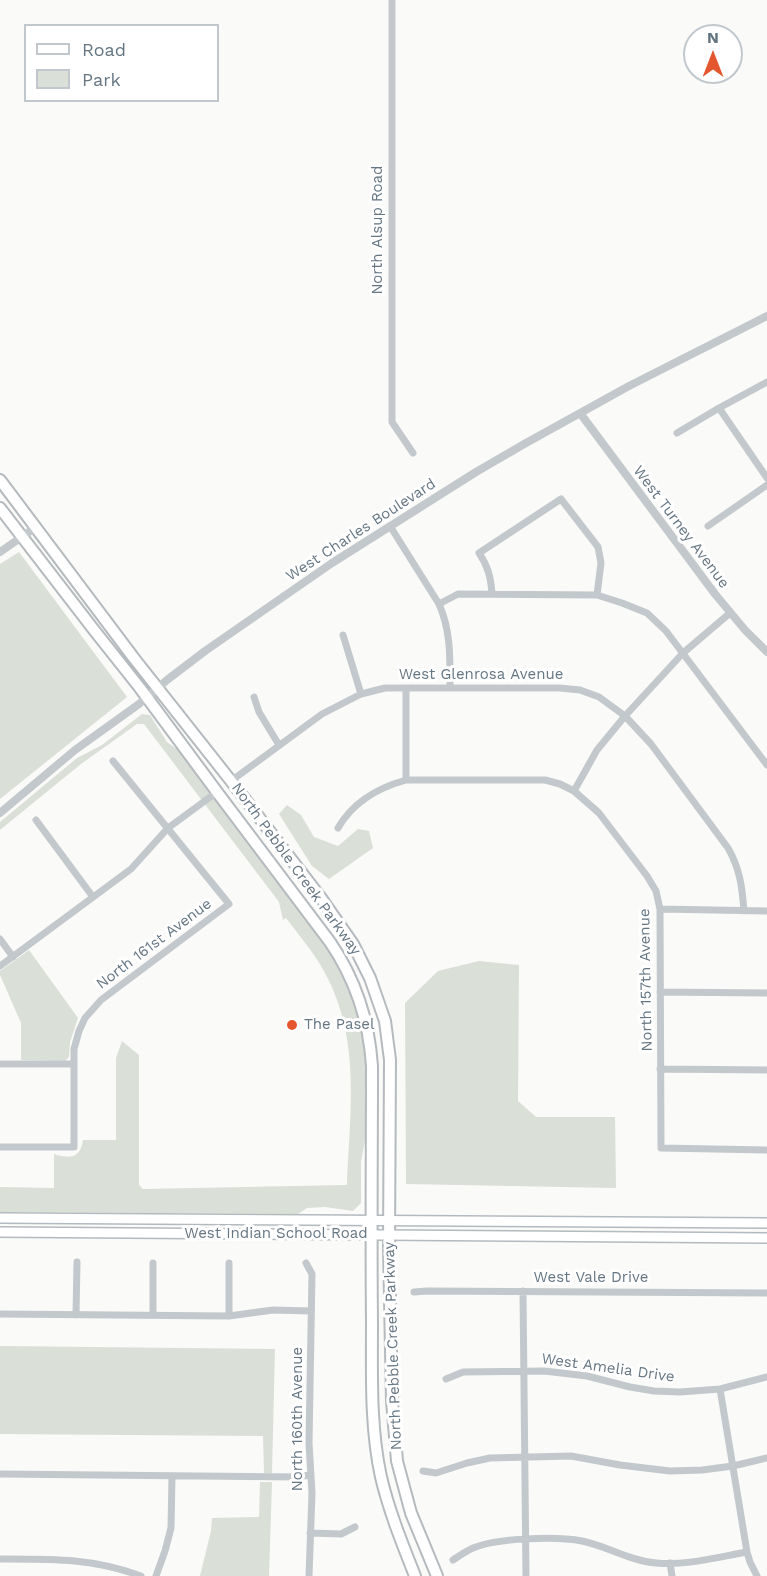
<!DOCTYPE html>
<html>
<head>
<meta charset="utf-8">
<style>
  body { margin:0 }
  #map { position:relative; width:767px; height:1576px; overflow:hidden; background:#fafaf8; font-family:"Work Sans",sans-serif }
  canvas { display:block }
  .legend { position:absolute; left:24px; top:24px; width:195px; height:78px; box-sizing:border-box; background:#fff; border:2px solid #c1c8cd; margin:0; padding:8px 10px; list-style:none; font-size:18px; color:#657683 }
  .legend li { display:flex; align-items:center; gap:12px; height:30px }
  .legend b { width:30px; border:2px solid #c1c8cd }
  .north { position:absolute; left:683px; top:24px; width:60px; height:60px; box-sizing:border-box; background:#fff; border:2px solid #c1c8cd; border-radius:50%; rotate:0deg; font-size:16px; font-weight:700; line-height:24px; text-align:center; color:#657683 }
  .north::after { content:''; display:block; margin:auto; width:21px; height:27px; background:#e4572e; clip-path:polygon(50% 0,100% 100%,50% 72%,0 100%) }
</style>
</head>
<body>
<div id="map">
<canvas width="767" height="1576"></canvas>
<ul class="legend">
<li><b style="height:8px;background:#fff"></b>Road</li>
<li><b style="height:16px;background:#dadfd7"></b>Park</li>
</ul>
<div class="north">N</div>
</div>
<script>
const ctx = document.querySelector('canvas').getContext('2d');
ctx.lineJoin = 'round';
function fillPath(path, color) {
  ctx.fillStyle = color;
  ctx.fill(path, 'evenodd');
}
function stroke(path, color, width, dash) {
  ctx.strokeStyle = color;
  ctx.lineWidth = width;
  ctx.lineCap = dash ? 'butt' : 'round';
  ctx.setLineDash(dash || []);
  ctx.stroke(path);
}
function label(font, color, halo, rows, align = 'center') {
  ctx.font = font + ' "Work Sans",sans-serif';
  ctx.lineWidth = 6;
  ctx.setLineDash([]);
  ctx.textBaseline = 'middle';
  ctx.strokeStyle = halo;
  ctx.fillStyle = color;
  for (const [text, x, y, turn = 0] of rows) {
    ctx.save();
    ctx.translate(x, y);
    ctx.rotate((+turn || 0) * Math.PI / 180);
    ctx.textAlign = isNaN(turn) ? turn : align;
    if (halo) ctx.strokeText(text, 0, 0);
    ctx.fillText(text, 0, 0);
    ctx.restore();
  }
}
fillPath(new Path2D(`
  M 19,552 L 127,697 L 0,799 L 0,564 Z
  M 142,714 L 150,715 L 167,742 L 182,753 L 337,961 L 349,986 L 360,1016 L 364,1035 L 367,1062 L 367,1130 L 361,1162 L 361,1203 L 353,1211 L 325,1207 L 307,1208 L 298,1214 L 0,1212 L 0,1187 L 54,1188 L 54,1154 C 70,1159 80,1159 83,1140 L 116,1140 L 116,1058 L 122,1041 L 139,1055 L 139,1185 L 143,1189 L 347,1185 C 350,1109 362,1035 321,966 C 311,949 298,934 286,918 L 283,920 L 279,902 L 144,724 L 137,724 L 81,764 L 0,830 L 0,822 L 77,758 L 102,745 Z
  M 287,805 L 301,815 L 314,837 L 338,846 L 358,829 L 369,831 L 373,848 L 329,879 L 312,866 L 279,814 Z
  M 29,950 L 78,1018 L 70,1042 L 69,1057 L 65,1061 L 21,1060 L 21,1023 L 0,975 L 0,971 Z
  M 479,961 L 519,965 L 518,1101 L 536,1117 L 615,1117 L 616,1188 L 406,1184 L 405,1003 L 438,971 Z
  M 0,1346 L 275,1349 L 272,1473 L 264,1473 L 263,1436 L 0,1434 Z
  M 260,1482 L 272,1482 L 269,1576 L 200,1576 L 211,1531 L 212,1518 L 259,1517 Z`), '#dadfd7');
const secondary = new Path2D(`
  M 0,1218 L 767,1223
  M 0,1232 L 767,1238`);
const primary = new Path2D(`
  M 0,480 L 133,657 L 231,781 L 321,898 L 353,944 L 370,978 L 385,1021 L 390,1060 L 389,1247 L 392,1401 L 397,1461 L 411,1513 L 437,1576
  M 0,508 L 94,630 L 140,688 L 217,792 L 330,942 C 356,980 369,1020 372,1066 C 372,1151 371,1236 372,1322 C 372,1373 370,1427 381,1477 C 389,1511 402,1543 415,1576`);
stroke(secondary, '#b3babf', 12);
stroke(primary, '#b5babe', 14);
stroke(new Path2D(`
  M 392,0 L 392,422 L 413,453
  M 719,408 L 767,478
  M 677,433 L 719,408 L 767,382
  M 390,526 L 439,604 C 451,631 450,658 450,687
  M 708,526 L 767,485
  M 492,594 C 491,578 488,566 479,553 L 561,499 L 598,547 L 601,563 L 597,595
  M 439,604 L 458,594 L 597,595 L 622,603 L 647,613 L 666,631 L 767,765
  M 343,635 L 361,694
  M 254,697 L 259,712 L 279,745
  M 406,780 L 406,688
  M 231,781 L 322,714 L 361,694 L 385,688 L 560,688 L 580,690 L 599,697 L 625,716 L 651,744 L 728,848 C 740,869 742,886 744,911
  M 574,791 L 597,750 L 625,716 L 683,653 L 730,613
  M 36,820 L 93,897
  M 338,828 C 353,802 377,788 406,780 L 545,780 L 560,784 L 574,791 L 599,813 L 647,876 L 656,891 L 660,909 L 661,1148 L 767,1150
  M 660,909 L 767,911
  M 0,939 L 13,957
  M 0,966 L 131,869 L 168,828 L 217,792
  M 660,992 L 767,993
  M 0,1064 L 74,1064
  M 660,1069 L 767,1070
  M 0,1147 L 74,1147 L 74,1049 L 79,1031 L 85,1018 L 101,1000 L 229,904 L 113,761
  M 306,1263 L 312,1274 L 309,1443 L 312,1493 L 309,1576
  M 523,1291 L 526,1576
  M 414,1292 L 427,1291 L 767,1293
  M 0,1314 L 229,1316 L 273,1310 L 311,1311
  M 76,1315 L 77,1262
  M 153,1315 L 153,1263
  M 229,1316 L 229,1263
  M 446,1379 L 463,1372 L 544,1371 L 587,1376 L 630,1387 L 654,1391 L 680,1392 L 720,1389 L 767,1377
  M 720,1389 L 747,1552 L 750,1562 L 757,1576
  M 423,1471 L 436,1473 L 467,1463 L 490,1458 L 571,1456 L 620,1465 L 670,1471 L 702,1470 L 733,1466 L 767,1458
  M 0,1474 L 297,1477 L 310,1475
  M 310,1533 L 341,1534 L 355,1527
  M 0,1559 C 51,1559 92,1558 141,1576
  M 453,1560 C 459,1556 466,1551 473,1548 C 497,1538 556,1536 582,1541 C 607,1546 630,1561 656,1563 C 685,1566 719,1557 747,1552
  M 670,1563 L 672,1576
  M 156,1576 L 165,1551 L 171,1528 L 172,1476`), '#c3c8cc', 7);
stroke(new Path2D(`
  M 580,413 L 715,594 L 745,630 L 767,652
  M 0,552 L 36,527
  M 0,813 L 75,750 L 139,704 L 167,680 L 205,651 L 332,563 L 476,472 L 526,443 L 629,386 L 767,316`), '#c3c8cc', 8);
stroke(secondary, '#fff', 9);
stroke(primary, '#fff', 10);
for (const [x, y, r, color] of [
  [292,1025,6,"#e4572e"]
]) {
  const dot = new Path2D();
  dot.arc(x, y, r, 0, 2 * Math.PI);
  ctx.fillStyle = color;
  ctx.fill(dot);
  stroke(dot, '#fff', 2);
}
label('15px', '#657683', '#fff', [
  ["North Alsup Road",378,230,-90],
  ["West Turney Avenue",681,527,53],
  ["West Charles Boulevard",361,530,-33],
  ["West Glenrosa Avenue",481,675],
  ["North Pebble Creek Parkway",296,869,54],
  ["North 161st Avenue",154,944,-37],
  ["North 157th Avenue",646,980,-91],
  ["West Indian School Road",276,1234],
  ["West Vale Drive",591,1278],
  ["North Pebble Creek Parkway",393,1346,-92],
  ["West Amelia Drive",608,1368,8],
  ["North 160th Avenue",298,1419,-90]
]);
label('15px', '#657683', '#fff', [
  ["The Pasel",304,1025]
], 'left');
</script>
</body>
</html>
